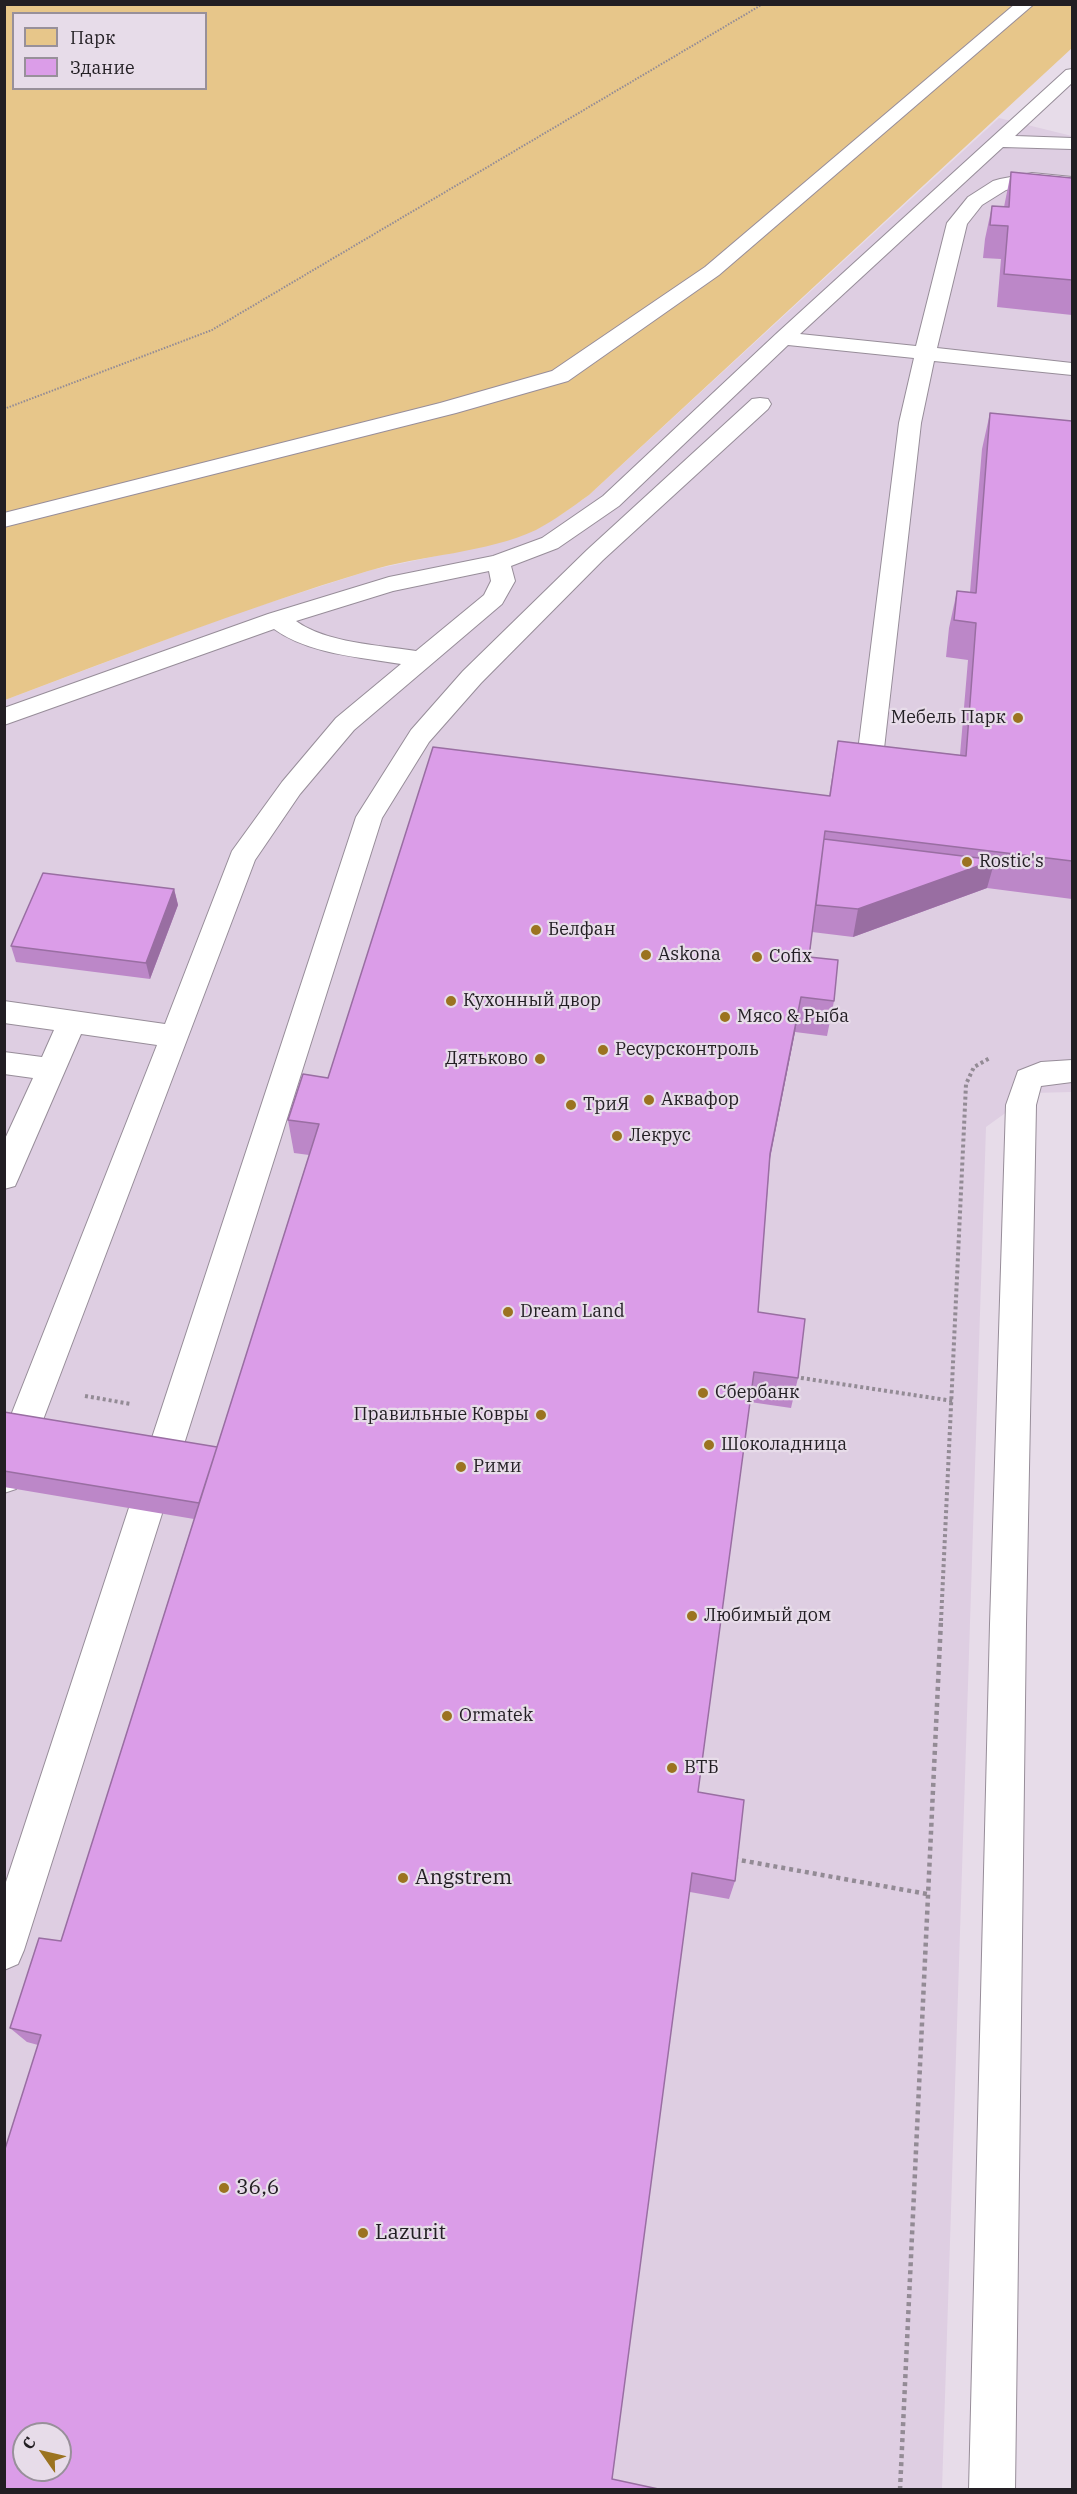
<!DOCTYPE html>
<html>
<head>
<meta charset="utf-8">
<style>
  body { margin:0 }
  #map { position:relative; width:1077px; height:2494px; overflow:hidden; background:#e7dce9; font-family:"IBM Plex Serif",serif }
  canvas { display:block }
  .frame { position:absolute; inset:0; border:6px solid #221e23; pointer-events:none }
  .legend { position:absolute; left:12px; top:12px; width:195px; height:78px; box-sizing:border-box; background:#e7dce9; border:2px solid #98909a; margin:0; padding:8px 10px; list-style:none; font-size:18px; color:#221e23 }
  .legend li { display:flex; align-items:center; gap:12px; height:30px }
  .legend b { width:30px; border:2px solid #98909a }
  .north { position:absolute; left:12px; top:2422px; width:60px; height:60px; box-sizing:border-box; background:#e7dce9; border:2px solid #98909a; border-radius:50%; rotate:304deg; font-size:16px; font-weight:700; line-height:24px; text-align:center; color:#221e23 }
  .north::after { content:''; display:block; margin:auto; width:21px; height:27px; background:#9b7320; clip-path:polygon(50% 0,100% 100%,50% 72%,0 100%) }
</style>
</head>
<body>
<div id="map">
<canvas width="1077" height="2494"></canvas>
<div class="frame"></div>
<ul class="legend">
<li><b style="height:16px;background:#e7c68a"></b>Парк</li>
<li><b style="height:16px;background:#db9de8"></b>Здание</li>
</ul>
<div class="north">С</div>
</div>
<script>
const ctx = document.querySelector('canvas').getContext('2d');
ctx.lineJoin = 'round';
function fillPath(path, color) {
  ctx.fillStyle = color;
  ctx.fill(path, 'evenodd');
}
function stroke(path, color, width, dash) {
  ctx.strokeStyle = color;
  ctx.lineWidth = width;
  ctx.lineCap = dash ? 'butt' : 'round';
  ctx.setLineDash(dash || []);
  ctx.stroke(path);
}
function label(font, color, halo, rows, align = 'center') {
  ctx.font = font + ' "IBM Plex Serif",serif';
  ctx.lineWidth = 4.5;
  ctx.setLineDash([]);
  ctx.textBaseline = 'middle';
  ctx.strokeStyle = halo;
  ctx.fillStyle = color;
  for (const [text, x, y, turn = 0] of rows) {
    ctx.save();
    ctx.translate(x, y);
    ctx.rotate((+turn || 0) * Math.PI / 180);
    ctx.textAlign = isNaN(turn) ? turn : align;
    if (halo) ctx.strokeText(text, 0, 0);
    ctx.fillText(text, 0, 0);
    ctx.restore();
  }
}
fillPath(new Path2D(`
  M 999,118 L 1072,136 L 1072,1092 L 1033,1093 L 986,1127 L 942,2489 L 5,2490 L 5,700 L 234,614 L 371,570 L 501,542 L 535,530 L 562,514 L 589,495 ZM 24,2434 L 60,2434 L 60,2470 L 24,2470 Z`), '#decee2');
fillPath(new Path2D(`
  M 5,5 L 1072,5 L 1072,48 L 589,495 C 572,507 555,520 536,530 C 487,553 421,555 368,571 C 245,608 125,655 5,700 ZM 14,14 L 206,14 L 206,88 L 14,88 Z`), '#e7c68a');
const lane = new Path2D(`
  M 1015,4 L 1034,4 L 719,275 L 568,381 L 456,413 L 4,527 L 4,513 L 440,403 L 552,371 L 705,267 Z
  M 1072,69 L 1072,83 L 1015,136 L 1072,138 L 1072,149 L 1003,147 L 800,334 L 916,346 L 947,223 L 968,197 L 993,181 L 1000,179 L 1032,173 L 1072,177 L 1072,189 L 1032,185 L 1006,190 L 982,205 L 967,224 L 937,348 L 1072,363 L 1072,375 L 934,361 L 921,423 L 881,775 L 877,781 L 868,784 L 859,781 L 855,775 L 899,423 L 914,358 L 788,345 L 619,506 L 558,548 L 511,566 L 515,581 L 502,604 L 354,730 L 300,794 L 255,860 L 21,1478 L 16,1489 L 4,1493 L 4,1433 L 157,1045 L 81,1034 L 19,1177 L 15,1186 L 4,1189 L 4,1141 L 33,1078 L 4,1074 L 4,1052 L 42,1057 L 54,1030 L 4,1023 L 4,1001 L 165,1024 L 232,851 L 282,782 L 336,718 L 401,664 C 358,657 309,654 274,629 L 4,725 L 4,708 L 268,614 L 389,577 L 493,556 L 542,538 L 603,496 L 776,334 L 1066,70 ZM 489,571 L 491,581 L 484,595 L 416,651 C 380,645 326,643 296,621 L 393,591 Z
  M 760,398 L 768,399 L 771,404 L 768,409 L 603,560 L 481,683 L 429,742 L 382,818 L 24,1950 L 18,1964 L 4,1970 L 4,1888 L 356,817 L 411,730 L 463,671 L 587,550 L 752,399 Z
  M 1072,1060 L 1072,1082 L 1041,1086 L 1036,1105 L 1026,1624 L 1015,2490 L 969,2490 L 990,1624 L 1006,1105 L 1018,1071 L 1041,1062 Z`);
stroke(lane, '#978d99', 2);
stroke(new Path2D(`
  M 4,409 L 212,330 L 763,4`), '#938b95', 2, [1.5, 1.5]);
stroke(new Path2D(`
  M 795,1377 L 953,1401
  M 85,1396 L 131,1404
  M 941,1621 L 966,1084 L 974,1067 L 990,1058`), '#938b95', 4, [3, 3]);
stroke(new Path2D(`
  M 734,1859 L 927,1894
  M 900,2490 L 941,1620`), '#938b95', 4.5, [4, 4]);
fillPath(lane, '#fff');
fillPath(new Path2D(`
  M 1011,172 L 1072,178 L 1072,315 L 997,307 L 1001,259 L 983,258 L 985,239 L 992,206 L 1004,207 Z
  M 990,413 L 1072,421 L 1072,899 L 987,888 L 853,937 L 812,932 L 809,957 L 834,1001 L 827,1036 L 795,1032 L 770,1159 L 758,1312 L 798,1378 L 791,1408 L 750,1402 L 698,1792 L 735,1881 L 729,1899 L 690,1892 L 4,2490 L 38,2045 L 27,2042 L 10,2028 L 61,1941 L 194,1519 L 4,1487 L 4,1412 L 217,1447 L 309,1155 L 294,1153 L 288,1120 L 328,1078 L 829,796 L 838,741 L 960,755 L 968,660 L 946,657 L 949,628 L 957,591 L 970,592 L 982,449 Z
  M 174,889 L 178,905 L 150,979 L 16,962 L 11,946 Z`), '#bc87c8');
fillPath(new Path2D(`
  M 995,860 L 987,888 L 853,937 L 858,909 Z
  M 174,889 L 178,905 L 150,979 L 146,963 Z
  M 801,997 L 795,1032 L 764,1187 L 770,1154 Z`), '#996ea2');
const building = new Path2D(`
  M 1011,172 L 1072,178 L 1072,280 L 1004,274 L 1008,226 L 990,225 L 992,206 L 1009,207 Z
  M 990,413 L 1072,421 L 1072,861 L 825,831 L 809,957 L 838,960 L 834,1001 L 801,997 L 770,1154 L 758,1312 L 805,1319 L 798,1378 L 754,1372 L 698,1792 L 744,1800 L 735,1881 L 692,1873 L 612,2479 L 663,2490 L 4,2490 L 4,2152 L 41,2035 L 10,2028 L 39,1938 L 61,1941 L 319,1124 L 288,1120 L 303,1074 L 328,1078 L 433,747 L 830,796 L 838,741 L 966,756 L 976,623 L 954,620 L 957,591 L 976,593 ZM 24,2434 L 60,2434 L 60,2470 L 24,2470 Z
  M 824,839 L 995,860 L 858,909 L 816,905 Z
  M 43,873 L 174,889 L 146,963 L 11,946 Z
  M 4,1412 L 217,1447 L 199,1503 L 4,1471 Z`);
fillPath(building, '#db9de8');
stroke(building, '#996ea2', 1.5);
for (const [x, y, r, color] of [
  [1018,718,6,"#9b7320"],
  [967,862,6,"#9b7320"],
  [536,930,6,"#9b7320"],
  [646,955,6,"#9b7320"],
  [757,957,6,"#9b7320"],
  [451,1001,6,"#9b7320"],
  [725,1017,6,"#9b7320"],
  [603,1050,6,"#9b7320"],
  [540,1059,6,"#9b7320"],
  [649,1100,6,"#9b7320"],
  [571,1105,6,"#9b7320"],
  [617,1136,6,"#9b7320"],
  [508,1312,6,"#9b7320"],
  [703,1393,6,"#9b7320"],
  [541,1415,6,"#9b7320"],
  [709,1445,6,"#9b7320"],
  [461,1467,6,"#9b7320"],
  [692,1616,6,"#9b7320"],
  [447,1716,6,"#9b7320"],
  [672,1768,6,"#9b7320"],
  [403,1878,6,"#9b7320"],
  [224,2188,6,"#9b7320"],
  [363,2233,6,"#9b7320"]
]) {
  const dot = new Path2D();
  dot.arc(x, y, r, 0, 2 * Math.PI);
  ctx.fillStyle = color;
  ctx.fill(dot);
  stroke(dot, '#e7dce9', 2);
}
label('18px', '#221e23', '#e7dce9', [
  ["Мебель Парк",1006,718,"right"],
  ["Rostic's",979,862],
  ["Белфан",548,930],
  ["Askona",658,955],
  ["Cofix",769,957],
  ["Кухонный двор",463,1001],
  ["Мясо & Рыба",737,1017],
  ["Ресурсконтроль",615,1050],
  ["Дятьково",528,1059,"right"],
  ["Аквафор",661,1100],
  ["ТриЯ",583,1105],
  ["Лекрус",629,1136],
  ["Dream Land",520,1312],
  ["Сбербанк",715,1393],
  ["Правильные Ковры",529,1415,"right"],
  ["Шоколадница",721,1445],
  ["Рими",473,1467],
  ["Любимый дом",704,1616],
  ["Ormatek",459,1716],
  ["ВТБ",684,1768]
], 'left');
label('21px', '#221e23', '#e7dce9', [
  ["Angstrem",415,1878],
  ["36,6",236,2188],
  ["Lazurit",375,2233]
], 'left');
</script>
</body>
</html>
